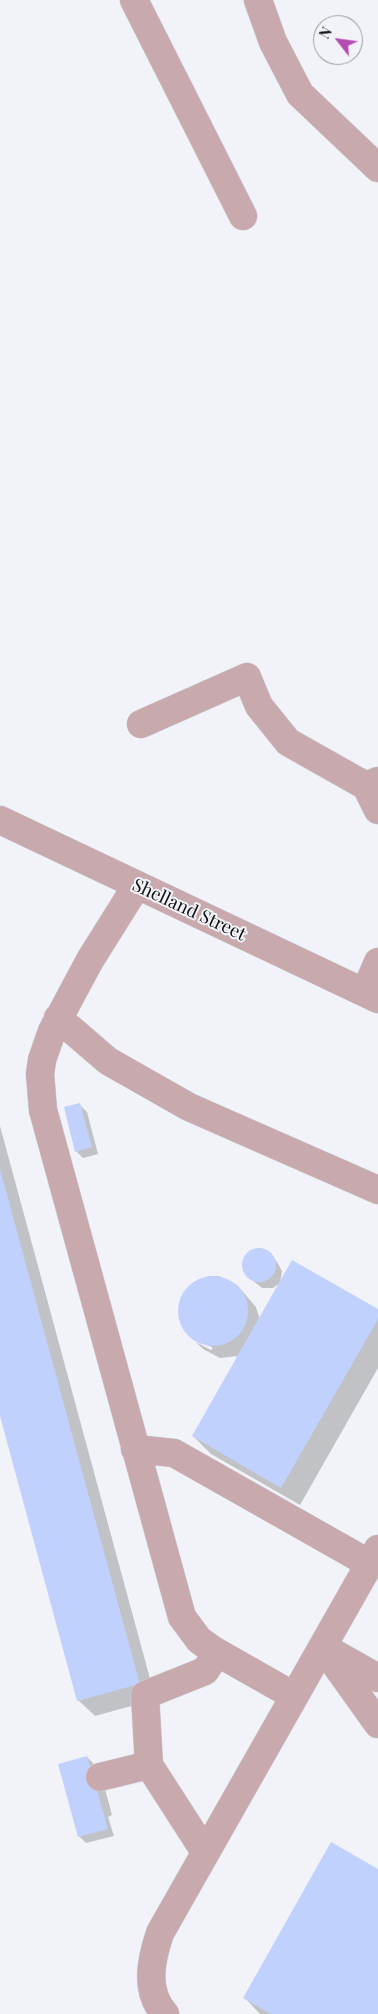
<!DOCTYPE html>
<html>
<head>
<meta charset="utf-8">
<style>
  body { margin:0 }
  #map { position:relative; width:378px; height:2014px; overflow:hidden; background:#f2f3f8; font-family:"Playfair Display",serif }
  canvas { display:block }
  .north { position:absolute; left:313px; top:15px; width:50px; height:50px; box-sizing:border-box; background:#f2f3f8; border:1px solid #98989c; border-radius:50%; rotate:300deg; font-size:14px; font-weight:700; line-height:20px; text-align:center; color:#101012 }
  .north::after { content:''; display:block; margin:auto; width:18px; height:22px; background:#b54db1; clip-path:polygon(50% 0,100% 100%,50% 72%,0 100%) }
</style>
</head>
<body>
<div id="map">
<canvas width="378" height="2014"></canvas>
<div class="north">N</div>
</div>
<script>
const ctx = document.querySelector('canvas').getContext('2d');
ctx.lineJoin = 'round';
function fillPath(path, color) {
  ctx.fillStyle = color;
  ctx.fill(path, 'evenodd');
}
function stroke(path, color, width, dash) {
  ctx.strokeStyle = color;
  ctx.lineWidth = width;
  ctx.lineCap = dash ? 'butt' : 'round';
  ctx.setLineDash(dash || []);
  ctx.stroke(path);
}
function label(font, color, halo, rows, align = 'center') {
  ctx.font = font + ' "Playfair Display",serif';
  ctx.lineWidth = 4;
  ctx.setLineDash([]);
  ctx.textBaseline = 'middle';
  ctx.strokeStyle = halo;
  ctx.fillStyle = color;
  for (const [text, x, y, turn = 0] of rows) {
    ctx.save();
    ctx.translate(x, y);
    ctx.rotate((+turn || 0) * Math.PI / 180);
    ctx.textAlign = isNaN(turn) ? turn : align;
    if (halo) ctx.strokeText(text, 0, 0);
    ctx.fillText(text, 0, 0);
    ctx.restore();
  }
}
fillPath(new Path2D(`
  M 79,1104 L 87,1112 L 98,1154 L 83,1158 L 76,1151 Z
  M 0,1126 L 155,1697 L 157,1699 L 95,1716 L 78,1700 L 0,1411 Z
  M 255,1250 L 266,1251 L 270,1254 L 277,1262 L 282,1271 L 280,1283 L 273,1288 L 262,1288 L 246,1275 L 243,1264 L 247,1255 Z
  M 209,1276 L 219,1276 L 237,1285 L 256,1307 L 260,1320 L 378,1311 L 378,1368 L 300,1505 L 211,1454 L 193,1436 L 239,1356 L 220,1358 L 203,1349 L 196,1342 L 211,1350 L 213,1348 L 194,1338 L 194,1340 L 184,1329 L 179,1310 L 184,1293 L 190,1285 Z
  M 87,1757 L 100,1770 L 112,1815 L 108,1817 L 114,1836 L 86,1843 L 79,1836 Z
  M 378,1870 L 378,2014 L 260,2014 L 245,1998 Z`), '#0003');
fillPath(new Path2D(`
  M 80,1103 L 92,1147 L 75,1152 L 64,1107 Z
  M 0,1169 L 139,1681 L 143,1683 L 77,1701 L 0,1416 Z
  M242 1265a17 17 0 1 1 34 0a17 17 0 1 1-34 0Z
  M 292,1260 L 378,1309 L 378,1319 L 281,1488 L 192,1436 Z
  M178 1311a35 35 0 1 1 70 0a35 35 0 1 1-70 0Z
  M 87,1756 L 108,1829 L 78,1837 L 58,1764 Z
  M 331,1842 L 378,1869 L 378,2014 L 271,2014 L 243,1998 Z`), '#bfd1fc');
const minor = new Path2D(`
  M 134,0 L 243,216
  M 258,0 L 273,42 L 300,94 L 378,168
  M 141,724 L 247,677 L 259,706 L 288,742 L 366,786 L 378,781
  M 366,786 L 378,810
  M 0,820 L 378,999
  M 137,885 L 90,960 L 52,1031 L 42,1060 L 40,1074 L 43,1110 L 182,1617 L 199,1640 L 213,1650 L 294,1696
  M 365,992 L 378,962
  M 58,1018 L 108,1061 L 189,1107 L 378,1190
  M 135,1449 L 174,1453 L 370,1564
  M 323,1647 L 378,1724
  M 330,1651 L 378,1678
  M 100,1777 L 149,1765
  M 205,1852 L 149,1765 L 145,1695 L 205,1671 L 217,1653
  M 165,2014 C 144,1991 151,1960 160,1933 L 378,1549`);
stroke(minor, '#cecfd3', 29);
stroke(minor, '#c8aaae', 28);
label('18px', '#101012', '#f2f3f8', [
  ["Shelland Street",189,910,25]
]);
</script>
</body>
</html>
